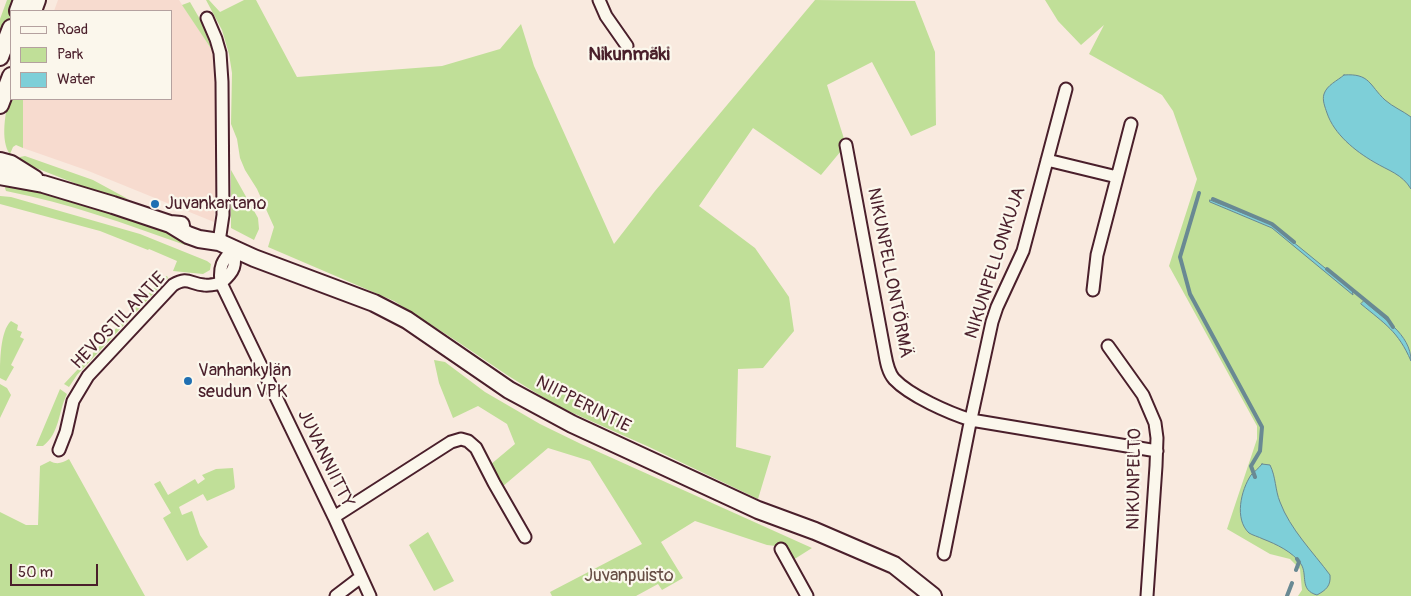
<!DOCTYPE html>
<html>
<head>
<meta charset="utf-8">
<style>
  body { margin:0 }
  #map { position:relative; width:1411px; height:596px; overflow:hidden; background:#f9eadf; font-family:Pangolin,sans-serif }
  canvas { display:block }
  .legend { position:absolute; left:10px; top:10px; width:162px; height:90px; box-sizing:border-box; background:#fbf7ec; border:1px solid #b4a19f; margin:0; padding:6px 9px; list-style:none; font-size:15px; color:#4a1f2b }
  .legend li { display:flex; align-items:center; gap:10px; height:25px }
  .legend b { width:25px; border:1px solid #b4a19f }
  .scale { position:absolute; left:10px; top:564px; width:88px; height:22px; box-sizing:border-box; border:2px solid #4a1f2b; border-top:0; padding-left:6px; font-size:15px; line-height:18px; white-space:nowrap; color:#4a1f2b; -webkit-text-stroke:4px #fbf7ec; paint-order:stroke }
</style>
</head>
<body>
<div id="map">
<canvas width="1411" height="596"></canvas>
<ul class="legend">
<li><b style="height:6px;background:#fbf7ec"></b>Road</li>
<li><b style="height:14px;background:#c0df98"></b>Park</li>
<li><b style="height:14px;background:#7ecfd8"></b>Water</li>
</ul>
<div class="scale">50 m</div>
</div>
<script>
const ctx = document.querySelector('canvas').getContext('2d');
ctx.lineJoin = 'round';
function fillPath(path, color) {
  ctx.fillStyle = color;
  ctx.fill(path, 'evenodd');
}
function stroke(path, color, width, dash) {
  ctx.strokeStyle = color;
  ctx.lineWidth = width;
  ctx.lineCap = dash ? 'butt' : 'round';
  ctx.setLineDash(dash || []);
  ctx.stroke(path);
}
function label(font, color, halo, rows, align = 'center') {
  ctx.font = font + ' Pangolin,sans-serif';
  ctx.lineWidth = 4.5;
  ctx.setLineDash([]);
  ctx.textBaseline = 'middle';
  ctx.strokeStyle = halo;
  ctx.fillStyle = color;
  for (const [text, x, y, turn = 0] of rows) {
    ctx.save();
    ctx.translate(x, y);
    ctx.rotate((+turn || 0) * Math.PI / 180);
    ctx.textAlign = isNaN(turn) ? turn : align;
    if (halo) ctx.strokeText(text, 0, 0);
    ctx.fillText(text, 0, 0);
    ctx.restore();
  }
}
fillPath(new Path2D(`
  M 58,0 L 179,0 L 212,50 L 215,68 L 217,173 L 214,222 L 86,170 L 23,148 L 23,99 L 171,99 L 171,11 L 54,11 Z`), '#f7dbcf');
fillPath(new Path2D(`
  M 7,0 L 18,0 C 10,13 6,31 0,46 L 0,19 Z
  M 206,0 L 209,0 L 220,12 L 244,0 L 256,0 L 297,77 L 442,66 L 500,49 L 521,24 L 534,66 L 614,244 L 655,191 L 815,0 L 915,1 L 935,52 L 936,125 L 911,136 L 872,62 L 827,85 L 846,145 L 821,175 L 753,128 L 699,206 L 755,248 L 789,297 L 794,331 L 763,368 L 738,369 L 736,447 L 771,456 L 758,499 L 647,446 L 557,406 L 507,375 L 458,342 L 394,301 L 268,247 L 274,227 L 257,189 L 245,170 L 240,158 L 237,139 L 231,124 L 232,73 L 229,54 L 222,30 Z
  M 1045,0 L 1411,0 L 1411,596 L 1298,596 L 1302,590 L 1300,569 L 1290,559 L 1270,554 L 1227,529 L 1257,439 L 1257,426 L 1169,266 L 1197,179 L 1173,111 L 1162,95 L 1089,54 L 1104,25 L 1081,45 L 1058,21 Z
  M 190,2 L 201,21 L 212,50 L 182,5 Z
  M 11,93 L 11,99 L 23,99 L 23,148 L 16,145 L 13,147 L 10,154 C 0,142 5,110 11,93 Z
  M 25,156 L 93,180 L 128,199 L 100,193 L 18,161 L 20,157 Z
  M 231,170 L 258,218 L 259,229 L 254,240 L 231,228 Z
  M 7,183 L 120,215 L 188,240 L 185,245 C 126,224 68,203 6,191 L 5,188 Z
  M 0,196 L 11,197 L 140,234 L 207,261 L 211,264 L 210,270 L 203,274 L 173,271 L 177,261 L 149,249 L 148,250 L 100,231 L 0,204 Z
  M 167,276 L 168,278 L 77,375 L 69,387 L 64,384 L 164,277 Z
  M 11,321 L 18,325 L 17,330 L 22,332 L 20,337 L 24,339 L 11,365 L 14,367 L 6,381 L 0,378 C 0,362 0,331 11,321 Z
  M 434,360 L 445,362 L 485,392 L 540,424 L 581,444 L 812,548 L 793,560 L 785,547 L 767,545 L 695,521 L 661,542 L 683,578 L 662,590 L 658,584 L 636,596 L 552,596 L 550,592 L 642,544 L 590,461 L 548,448 L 502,487 L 490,465 L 515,444 L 507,424 L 478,406 L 453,418 L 439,383 Z
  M 0,384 L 7,388 L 11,395 L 0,418 Z
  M 60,389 L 67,394 C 58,412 60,433 43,446 L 36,446 Z
  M 69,459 L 145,596 L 0,596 L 0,512 L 26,525 L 38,525 L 40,466 L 50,461 C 57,465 62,463 69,459 Z
  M 233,468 L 235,487 L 234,489 L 207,501 L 203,494 L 179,507 L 182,515 L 192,511 L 200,535 L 208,547 L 187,561 L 163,518 L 171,513 L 154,484 L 160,481 L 168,495 L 195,479 L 198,484 L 205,479 L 202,475 L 216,469 Z
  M 428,532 L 454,581 L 434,591 L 409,545 Z`), '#c0df98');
const water = new Path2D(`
  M 1344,75 C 1370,73 1369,85 1385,100 C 1393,107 1403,111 1411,117 L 1411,189 C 1402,174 1389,171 1374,162 C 1355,151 1334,134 1327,113 C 1325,107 1322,100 1324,94 C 1327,85 1337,81 1344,75 Z
  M 1210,200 L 1268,223 L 1276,228 L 1352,290 L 1353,295 L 1272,228 L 1210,202 Z
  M 1364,301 C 1382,318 1411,334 1411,361 C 1398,331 1385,324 1361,304 Z
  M 1262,464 L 1270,465 C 1276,477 1275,490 1280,502 C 1290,529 1313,552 1330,575 C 1331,586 1326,590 1317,595 C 1299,590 1308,575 1301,564 C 1293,552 1276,544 1263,539 C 1259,537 1252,535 1249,533 C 1234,519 1241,490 1251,475 C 1254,472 1259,468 1262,464 Z`);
fillPath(water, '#7ecfd8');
stroke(water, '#698993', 1);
stroke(new Path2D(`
  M 1199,193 L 1180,257 L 1190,294 L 1262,427 L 1260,451 L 1251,466 L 1255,477
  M 1213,199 L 1272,224 L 1294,242
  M 1327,269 L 1387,318 L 1393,327
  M 1296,570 L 1299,562 L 1297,559
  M 1287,596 L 1292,583`), '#698993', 4);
const street = new Path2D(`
  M 599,0 L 606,16 L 627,46
  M 207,18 L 216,39 L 220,53 L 222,82 L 223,215 L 219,242
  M 846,145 L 884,349 C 886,359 887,371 894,379 C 910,396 949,413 971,420 L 1157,451
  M 1047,160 L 1117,177
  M 234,248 C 222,261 219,266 221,283 L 334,517 L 370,596
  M 221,283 C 235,271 236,266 234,248
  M 1093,290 L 1097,255 L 1131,124
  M 1108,346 L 1143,395 L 1155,423 L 1157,438 L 1156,466 L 1147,596
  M 59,450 L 66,432 L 73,401 L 88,376 L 173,285 C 188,276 190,284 204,285 C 209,286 216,284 221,283
  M 334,517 L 451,442 L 461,439 L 468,441 L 476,448 L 494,483 L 525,537
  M 781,549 L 807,596
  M 944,554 L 969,428 L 992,322 L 997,307 L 1023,251 L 1066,89
  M 336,596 L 361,577`);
const secondary = new Path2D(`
  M 18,11 L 22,0
  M 33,11 L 37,0
  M 0,57 L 11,28
  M 0,105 L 11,76
  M 0,161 L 11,164 L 35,179
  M 0,176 L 43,184 L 113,205 L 170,224 L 181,225
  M 170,224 L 188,235 L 199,239 L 219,242 L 254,258 L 374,303 L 407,320 L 509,390 L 572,424 L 758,510 L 815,531 L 894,565 L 933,596`);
stroke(street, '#4a1f2b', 15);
stroke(secondary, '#4a1f2b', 20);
stroke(street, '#fbf7ec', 11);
stroke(secondary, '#fbf7ec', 16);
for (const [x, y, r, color] of [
  [155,204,5,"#1f6fb2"],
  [188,381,5,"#1f6fb2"]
]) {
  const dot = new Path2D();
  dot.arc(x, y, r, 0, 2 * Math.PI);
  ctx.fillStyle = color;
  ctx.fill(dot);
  stroke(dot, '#fbf7ec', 2);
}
label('18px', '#4a1f2b', '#fbf7ec', [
  ["Juvankartano",165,204],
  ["Vanhankylän",198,371],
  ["seudun VPK",198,392]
], 'left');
label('18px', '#4a1f2b', '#fbf7ec', [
  ["NIKUNPELLONKUJA",996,263,-72],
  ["NIKUNPELLONTÖRMÄ",889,273,79],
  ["HEVOSTILANTIE",119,321,-46],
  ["NIIPPERINTIE",583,405,27],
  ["JUVANNIITTY",325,459,64],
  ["NIKUNPELTO",1135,479,-89]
]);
label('18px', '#684f46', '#fbf7ec', [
  ["Juvanpuisto",629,576]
]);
label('bold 19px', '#4a1f2b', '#fbf7ec', [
  ["Nikunmäki",629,55]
]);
</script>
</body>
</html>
